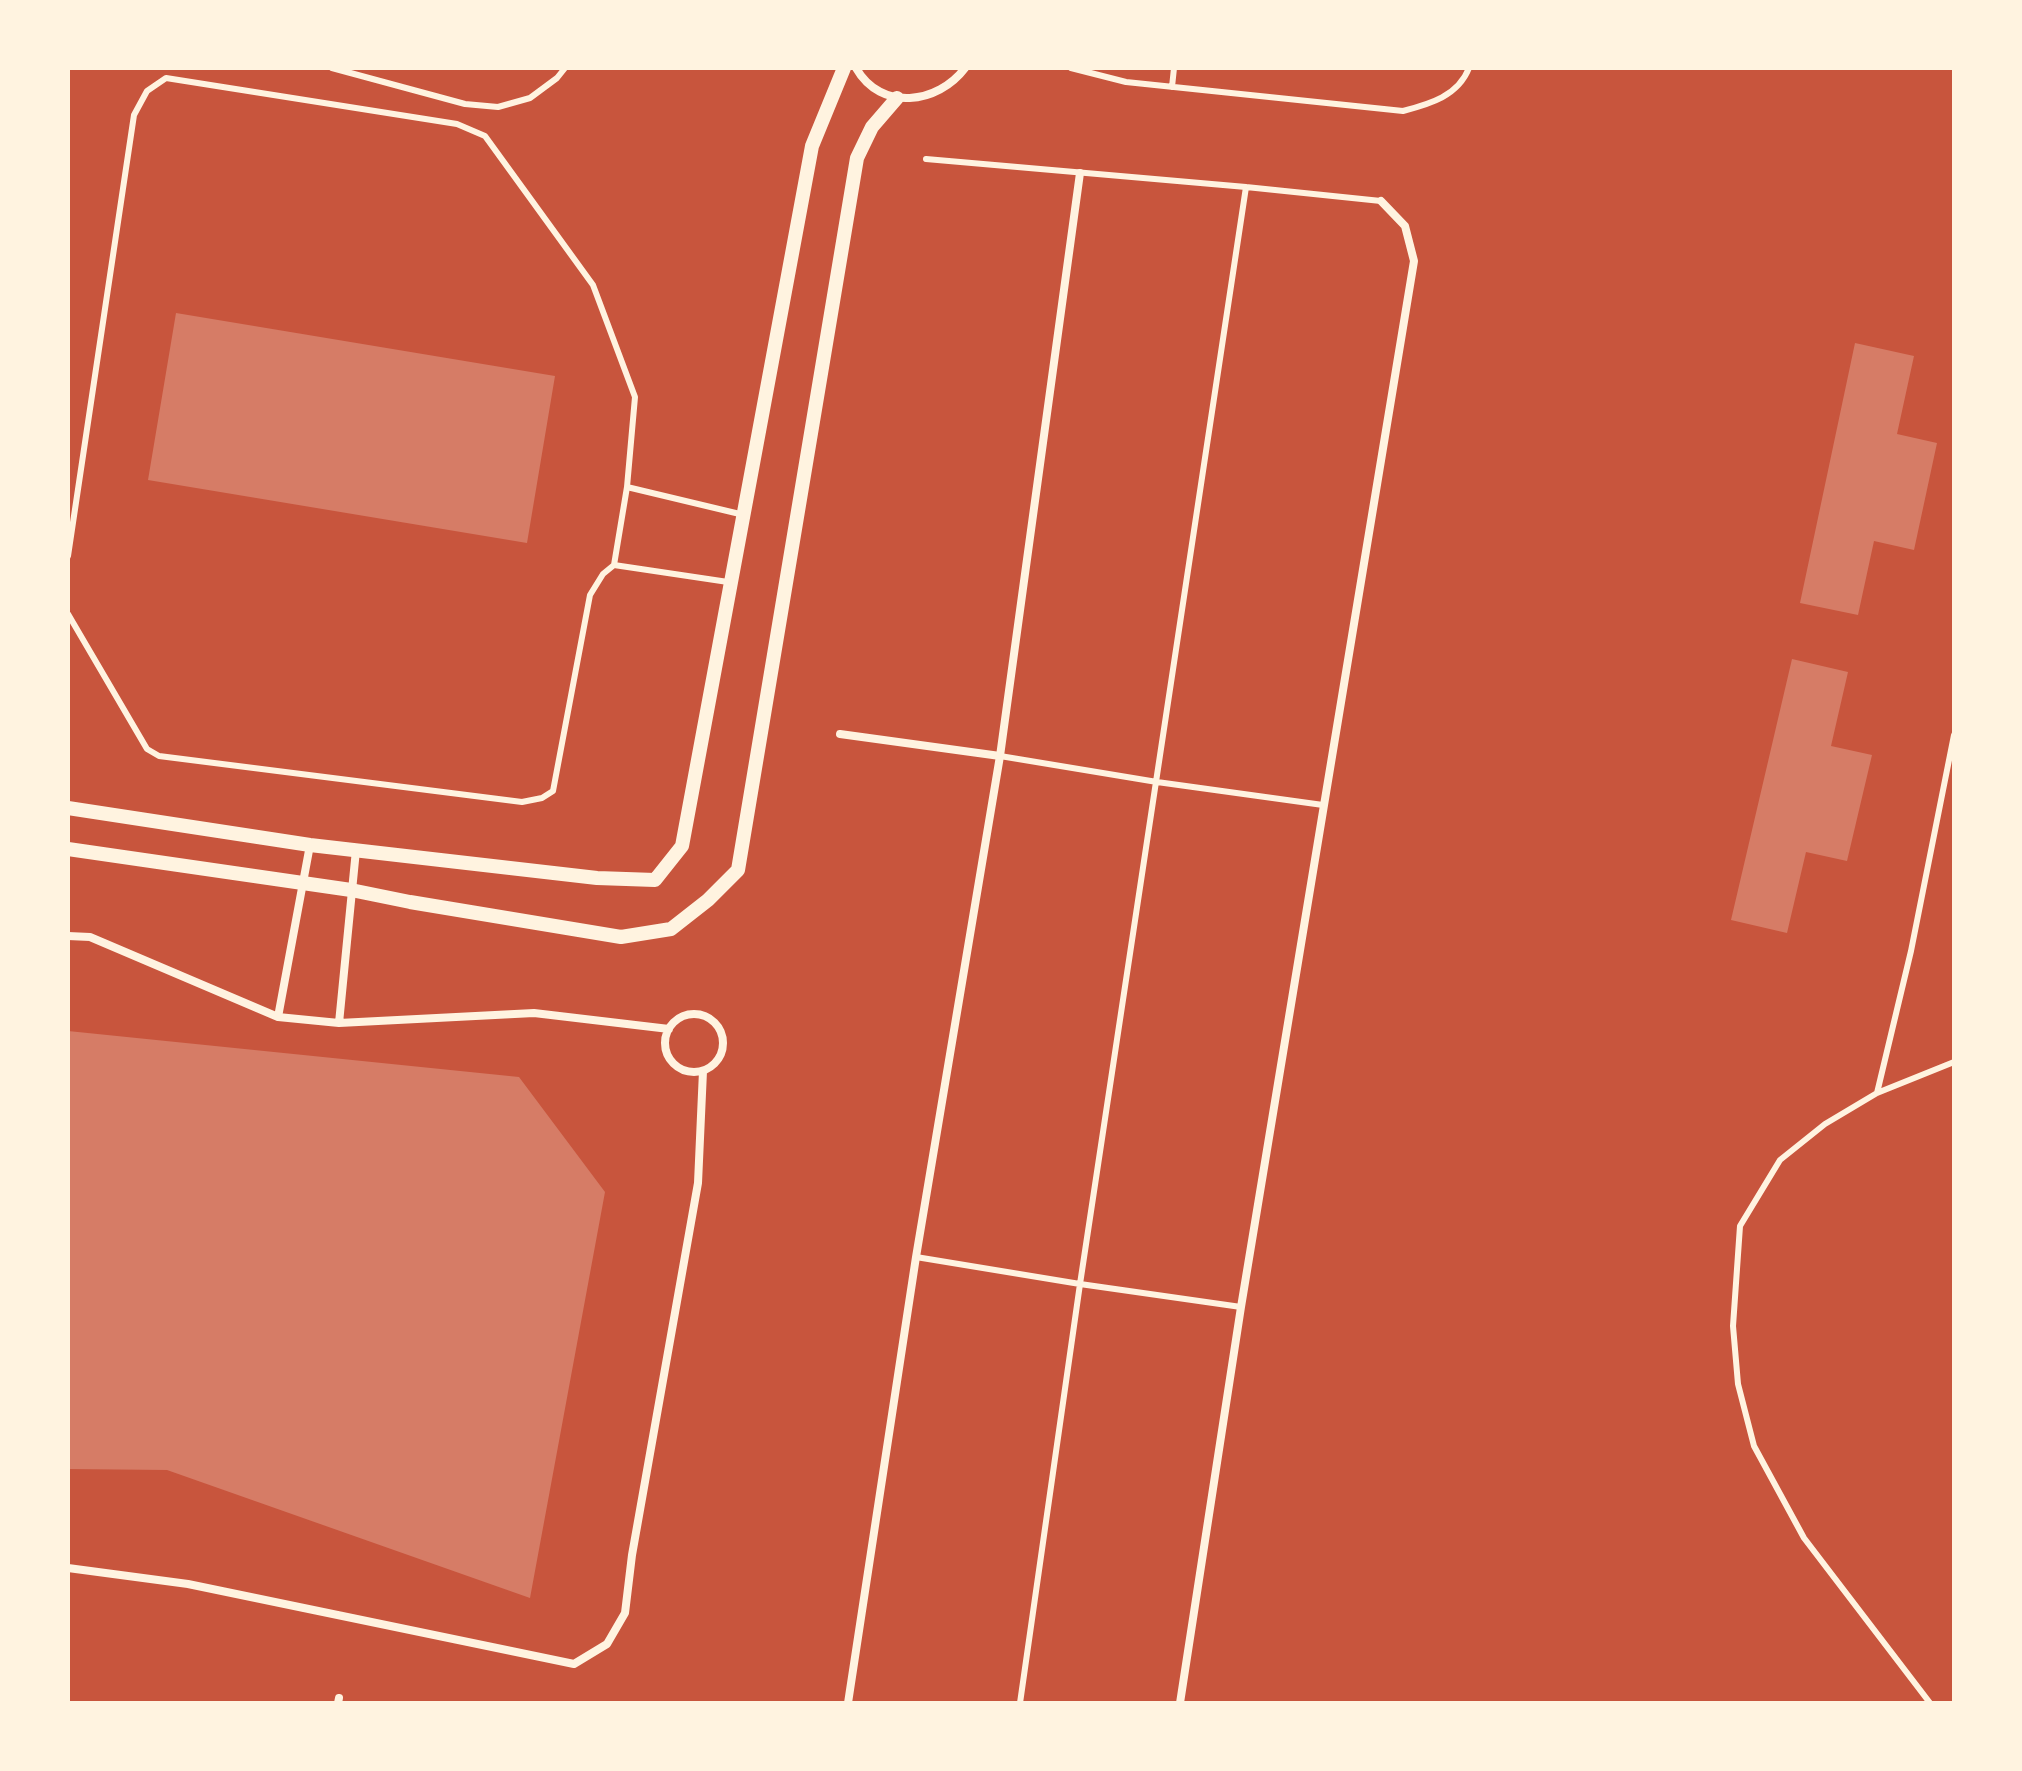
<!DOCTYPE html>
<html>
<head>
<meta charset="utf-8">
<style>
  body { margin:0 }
  #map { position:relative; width:2022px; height:1771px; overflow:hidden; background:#c8553d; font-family:Inter,sans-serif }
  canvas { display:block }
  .frame { position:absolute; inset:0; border:70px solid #fff3e0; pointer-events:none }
</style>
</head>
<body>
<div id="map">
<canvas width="2022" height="1771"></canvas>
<div class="frame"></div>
</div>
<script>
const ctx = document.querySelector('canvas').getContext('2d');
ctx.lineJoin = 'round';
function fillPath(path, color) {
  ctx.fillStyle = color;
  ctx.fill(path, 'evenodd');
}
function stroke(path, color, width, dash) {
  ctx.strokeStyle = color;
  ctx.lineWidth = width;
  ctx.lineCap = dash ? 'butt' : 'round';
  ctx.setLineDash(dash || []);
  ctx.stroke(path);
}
fillPath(new Path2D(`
  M 176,313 L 555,376 L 527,543 L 148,480 Z
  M 1855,343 L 1914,356 L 1897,434 L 1937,443 L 1914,550 L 1874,541 L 1858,615 L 1800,603 Z
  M 1792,659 L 1848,672 L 1831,746 L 1872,755 L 1847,861 L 1806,852 L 1787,933 L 1731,920 Z
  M 68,1031 L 519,1077 L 605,1192 L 530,1598 L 167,1470 L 68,1469 Z`), '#d67c66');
stroke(new Path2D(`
  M 332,68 L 465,104 L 498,107 L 530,98 L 557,78 L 565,68
  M 1071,68 L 1126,82 L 1403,111 C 1430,104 1458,96 1469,68
  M 1172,87 L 1174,68
  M 926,159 L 1246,187 L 1381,201
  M 627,487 L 744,515
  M 68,556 L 134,115 L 147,91 L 166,78 L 457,124 L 485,136 L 593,285 L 635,397 L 627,487 L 614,565
  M 68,614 L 147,749 L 159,756 L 522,802 L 542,798 L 553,791 L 590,595 L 603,574 L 614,565 L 728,582
  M 1000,756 L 1157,782 L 1323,805
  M 1877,1093 L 1911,951 L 1954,735
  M 916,1257 L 1080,1284 L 1241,1307
  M 1020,1703 L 1080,1284 L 1246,187
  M 1930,1703 L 1804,1538 L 1754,1446 L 1738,1384 L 1733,1326 L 1740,1226 L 1780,1160 L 1825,1124 L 1877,1093 L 1954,1062`), '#fff3e0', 6);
stroke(new Path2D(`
  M 856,68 C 881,112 938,104 965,68
  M 840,734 L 1000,756
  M 68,936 L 90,937 L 278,1017 L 339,1023 L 534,1013 L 669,1029
  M665 1043a29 29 0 1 1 58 0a29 29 0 1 1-58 0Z
  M 278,1017 L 310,845
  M 339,1023 L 356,850
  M 68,1568 L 188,1584 L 574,1664 L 607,1644 L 625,1613 L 632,1555 L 698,1183 L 703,1071
  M 338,1703 L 339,1698
  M 848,1703 L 916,1257 L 1000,756 L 1080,173
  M 1180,1703 L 1241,1307 L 1414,261 L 1405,226 L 1381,201`), '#fff3e0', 8);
stroke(new Path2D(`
  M 68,808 L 310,845 L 597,878 L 655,880 L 682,846 L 812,146 L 844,68
  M 68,849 L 351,890 L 410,902 L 621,937 L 671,929 L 708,900 L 738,870 L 857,158 L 872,127 L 897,98`), '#fff3e0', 14);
</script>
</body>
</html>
